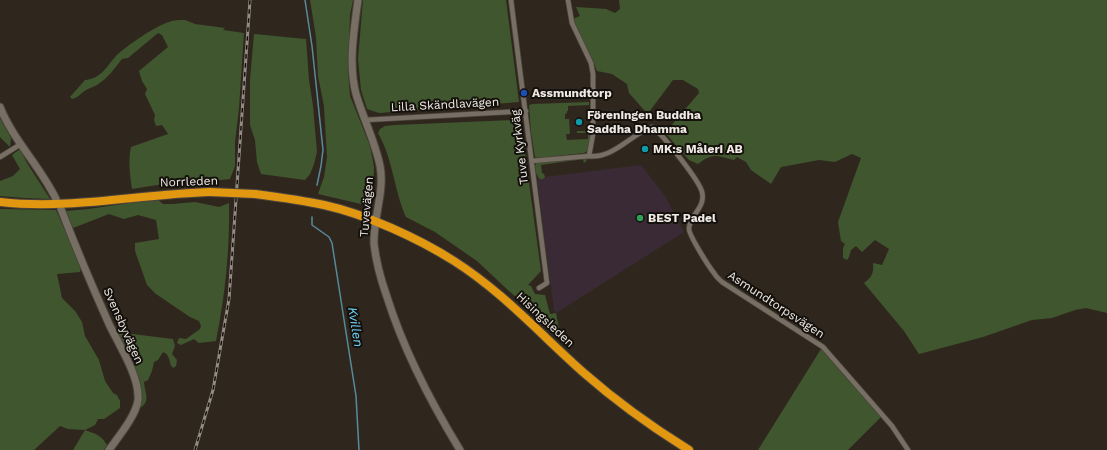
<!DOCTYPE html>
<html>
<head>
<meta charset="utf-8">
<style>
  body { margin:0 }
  canvas { display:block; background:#2f271d }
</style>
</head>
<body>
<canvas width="1107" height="450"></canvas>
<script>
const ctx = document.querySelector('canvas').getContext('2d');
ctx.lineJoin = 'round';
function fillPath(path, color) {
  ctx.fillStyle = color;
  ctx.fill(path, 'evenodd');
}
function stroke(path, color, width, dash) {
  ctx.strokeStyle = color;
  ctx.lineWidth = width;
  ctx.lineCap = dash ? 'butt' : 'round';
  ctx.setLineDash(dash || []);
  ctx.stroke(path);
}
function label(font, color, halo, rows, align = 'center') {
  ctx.font = font + ' "Work Sans",sans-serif';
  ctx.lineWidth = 4;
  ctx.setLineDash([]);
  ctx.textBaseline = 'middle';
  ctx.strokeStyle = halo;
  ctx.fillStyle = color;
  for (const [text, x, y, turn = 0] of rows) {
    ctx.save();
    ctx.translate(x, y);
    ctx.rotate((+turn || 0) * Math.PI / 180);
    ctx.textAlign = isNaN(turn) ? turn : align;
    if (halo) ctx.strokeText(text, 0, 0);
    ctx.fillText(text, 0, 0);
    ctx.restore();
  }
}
fillPath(new Path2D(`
  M 641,165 L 665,196 L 684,232 L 556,313 L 554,310 L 537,178 Z`), '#3a2a35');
fillPath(new Path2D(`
  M 310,0 L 353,0 L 350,15 L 348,72 L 350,96 L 370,146 L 374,167 L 373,191 L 371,198 L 367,202 L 361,204 L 318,194 L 324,177 L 327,157 L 324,106 L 318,76 L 316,37 Z
  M 363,0 L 506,0 L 519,102 L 379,113 L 367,109 L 361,90 L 358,59 Z
  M 619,0 L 1107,0 L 1107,313 L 1086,308 L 1075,310 L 1052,318 L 1032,320 L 983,337 L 919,354 L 904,331 L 864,283 C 872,277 874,273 873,263 L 882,265 L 889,249 L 875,240 L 862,252 L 856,246 L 851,250 L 849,257 L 847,260 L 843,258 L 843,248 L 845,244 L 841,241 L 838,222 L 861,158 L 852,154 L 835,162 L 819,160 L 781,167 L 771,184 L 751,170 L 746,162 L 737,157 L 734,160 C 716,156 714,152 698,164 L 689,160 L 667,135 L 671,126 L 699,93 L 698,89 L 683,80 L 673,80 L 649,112 L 645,111 L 629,93 L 627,84 L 612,74 L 597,71 C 595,67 594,61 591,57 C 584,44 578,33 573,19 L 580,16 L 576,7 L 606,9 L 615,13 L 620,9 Z
  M 185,20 L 195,24 L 225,28 L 223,30 L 244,33 L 239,108 L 235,142 L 235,166 L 230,179 L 221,180 L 201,178 L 132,189 C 130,175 128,161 131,147 L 168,134 L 162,125 L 156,126 L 154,120 L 155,115 L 145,94 L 147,89 L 142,81 L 139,71 L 168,47 L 162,35 L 158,33 L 128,58 L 122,59 C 114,69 108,78 97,85 C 94,87 89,88 86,90 C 80,94 79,97 72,99 L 70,97 L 85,80 C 101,79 107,66 116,56 C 126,46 157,25 169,22 C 174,20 180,20 185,20 Z
  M 254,34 L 306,39 L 309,80 L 313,106 L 317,152 L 314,164 L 310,174 L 305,180 L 261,174 L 257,162 L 255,140 L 250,125 L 250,80 Z
  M 589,102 L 589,105 L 568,106 L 568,111 L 567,111 L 567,113 L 565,114 L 565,119 L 569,119 L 570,134 L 566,134 L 567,140 L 588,139 L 588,133 L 577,133 L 577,131 L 591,131 L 592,133 L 589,150 L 584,153 L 538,158 L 535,157 L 531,132 L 529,105 L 533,104 Z
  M 0,118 L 11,138 L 10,147 L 0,137 Z
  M 513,120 L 521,124 L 541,271 L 528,285 L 531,286 L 535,294 L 545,295 L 550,314 L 556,313 L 561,339 L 540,317 L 510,292 L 477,261 L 435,232 L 406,217 C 394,190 393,159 378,133 L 380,129 L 385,126 L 395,125 Z
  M 20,149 L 27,163 L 50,199 L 25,198 L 0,196 L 0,181 L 13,176 L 20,169 L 12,155 Z
  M 583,159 L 541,165 L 542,173 L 544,174 L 545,177 L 543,179 L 540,179 C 536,175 533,166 537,162 L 586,159 L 587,160 L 584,163 Z
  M 157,199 L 163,204 L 173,204 L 195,202 L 219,207 L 229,203 C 230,250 225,296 216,341 L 199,343 L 194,339 L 181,345 L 177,343 L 179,338 L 186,339 L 200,329 L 201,326 L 199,321 L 190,317 L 156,294 L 147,285 L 135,251 L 135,243 L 159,239 L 156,220 L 138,215 L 124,219 L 109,214 L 73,228 L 66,211 L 89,209 Z
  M 0,209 L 56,210 L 81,267 L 80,272 L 57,274 L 62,298 L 75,311 L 82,322 L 85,336 L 99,360 L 105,381 L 113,393 L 117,395 L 120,401 L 120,408 L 104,419 L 98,419 L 95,425 L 85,430 C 96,434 101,435 107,445 L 104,450 L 73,450 L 85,430 L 68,429 L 60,426 L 34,450 L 0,450 Z
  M 116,332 L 173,339 L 175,346 L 172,354 L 177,360 L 176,366 L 173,368 C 168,363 171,355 163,352 L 158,360 L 154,362 L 152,371 L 148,380 L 144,382 C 145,395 152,402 137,410 L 139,400 Z
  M 821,349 L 881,417 L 848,450 L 758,450 Z`), '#40562e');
stroke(new Path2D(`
  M 305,0 L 312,46 L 323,150 L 321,166 L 317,185
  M 312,217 L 312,225 L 329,237 L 332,243 L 356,396 L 359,450`), '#578b9b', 1.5);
const street = new Path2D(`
  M 511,0 L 547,283 L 539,288
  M 365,120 L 526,111
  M 589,156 C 613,159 630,135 652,127 L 655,129 C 665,138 699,180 702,192 C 706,207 690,215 689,228 C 688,234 709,267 714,273 C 716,277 719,279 722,282 L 823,347 L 892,426 L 908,450
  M 0,157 L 21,144
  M 532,161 L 589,156 L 593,134 L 593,74 L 591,63 L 572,23 L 568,0`);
const secondary = new Path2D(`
  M 358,0 C 354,30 348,64 356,94 C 363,118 375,141 380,166 C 385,191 373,218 374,244 C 376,262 381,280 387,297 C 404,351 430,401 460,450
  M 0,107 C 13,140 40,166 56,199
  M 61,209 C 76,248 92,286 109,324 C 119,345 140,377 138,400 C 136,416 118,437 109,450`);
const highway = new Path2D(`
  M 255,194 C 278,197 301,200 324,205 C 365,214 418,238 454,261 C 503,292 541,335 584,373 C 617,402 652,427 689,450
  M 0,202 C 70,210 140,194 210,192`);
stroke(street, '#4b443c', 6);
stroke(secondary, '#4b443c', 9);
stroke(highway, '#4b443c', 10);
stroke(street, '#786f64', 4.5);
stroke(secondary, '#786f64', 7);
stroke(highway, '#e1970f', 8);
const rail = new Path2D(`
  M 195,450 L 213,390 L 229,299 L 250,0`);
stroke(rail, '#938c84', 3);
stroke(rail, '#14100c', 1.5, [4.5]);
const highwayBridge = new Path2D(`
  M 210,192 L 255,194`);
stroke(highwayBridge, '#4b443c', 10, []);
stroke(highwayBridge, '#e1970f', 8);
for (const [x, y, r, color] of [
  [524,93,4,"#1a4fb4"],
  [579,122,4,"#0f9aa8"],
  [645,149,4,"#0f9aa8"],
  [640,218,4,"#2e9e5b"]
]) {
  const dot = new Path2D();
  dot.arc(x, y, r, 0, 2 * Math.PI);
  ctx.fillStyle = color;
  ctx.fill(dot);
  stroke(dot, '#14100c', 1.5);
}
label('bold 12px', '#f0eae4', '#14100c', [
  ["Assmundtorp",532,93],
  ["Föreningen Buddha",587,115],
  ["Saddha Dhamma",587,129],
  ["MK:s Måleri AB",653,149],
  ["BEST Padel",648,218]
], 'left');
label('12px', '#f0eae4', '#14100c', [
  ["Lilla Skändlavägen",445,105,-3],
  ["Tuve Kyrkväg",520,147,-97],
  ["Norrleden",189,182,-2],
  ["Tuvevägen",367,207,-85],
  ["Asmundtorpsvägen",776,305,33],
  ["Hisingsleden",545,320,43],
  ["Svensbyvägen",123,326,66]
]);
label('italic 13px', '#70d0f6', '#14100c', [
  ["Kvillen",355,327,81]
]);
</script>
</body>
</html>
